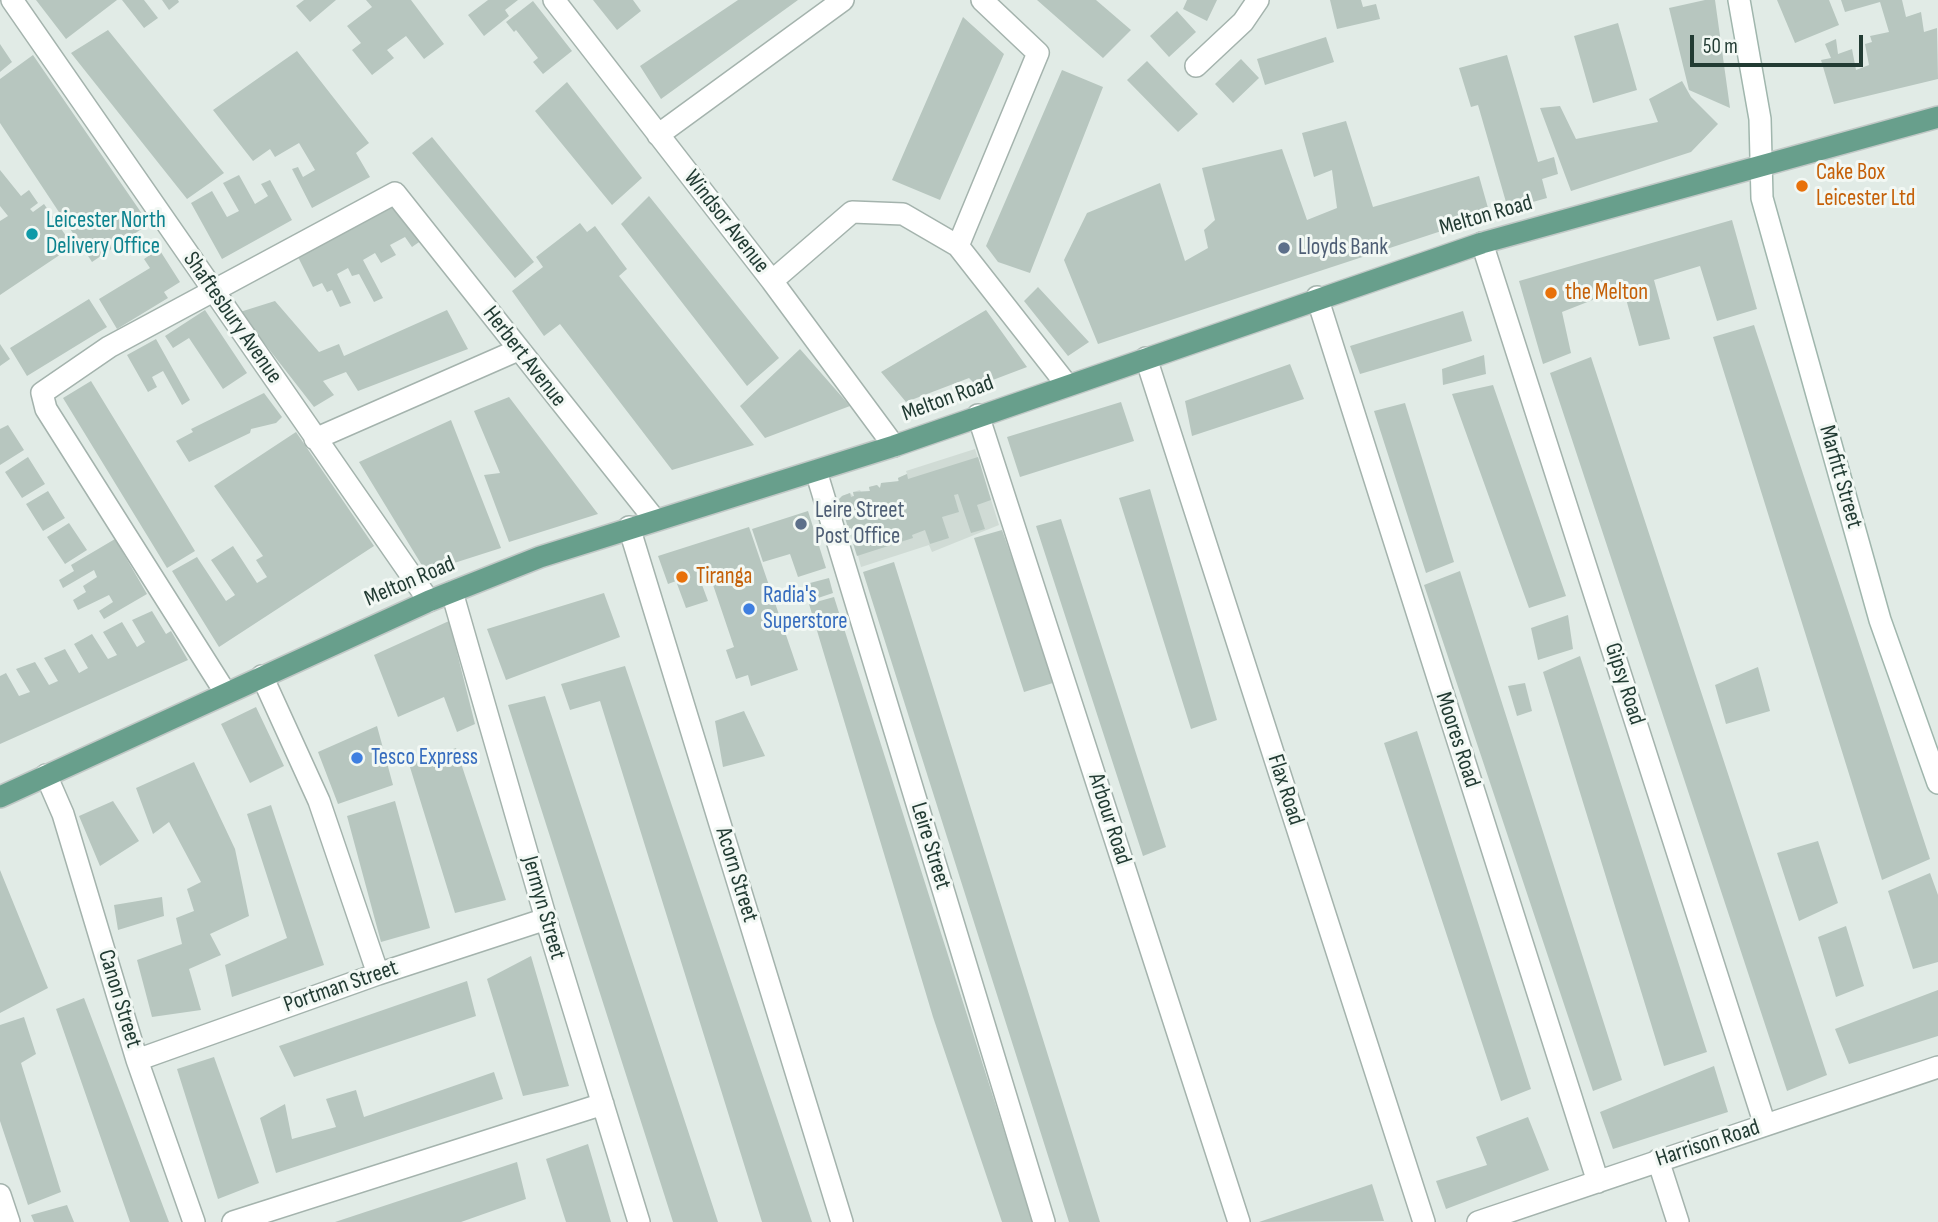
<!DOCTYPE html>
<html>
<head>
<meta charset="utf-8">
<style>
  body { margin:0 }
  #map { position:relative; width:1938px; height:1222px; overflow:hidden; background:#e1ebe6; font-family:"Sofia Sans Condensed",sans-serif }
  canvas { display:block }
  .scale { position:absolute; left:1690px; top:35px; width:173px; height:32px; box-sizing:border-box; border:4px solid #223b33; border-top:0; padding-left:9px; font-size:21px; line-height:24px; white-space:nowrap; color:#223b33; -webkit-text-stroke:5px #f2f8f4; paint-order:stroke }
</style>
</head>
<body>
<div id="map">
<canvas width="1938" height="1222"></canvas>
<div class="scale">50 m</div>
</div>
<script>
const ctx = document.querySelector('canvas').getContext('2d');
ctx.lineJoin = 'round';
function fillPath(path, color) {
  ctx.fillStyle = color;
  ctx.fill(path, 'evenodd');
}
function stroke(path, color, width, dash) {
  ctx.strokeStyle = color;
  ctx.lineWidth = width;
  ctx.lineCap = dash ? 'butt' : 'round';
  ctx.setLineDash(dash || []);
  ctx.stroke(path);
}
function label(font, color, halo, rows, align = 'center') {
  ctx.font = font + ' "Sofia Sans Condensed",sans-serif';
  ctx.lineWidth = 6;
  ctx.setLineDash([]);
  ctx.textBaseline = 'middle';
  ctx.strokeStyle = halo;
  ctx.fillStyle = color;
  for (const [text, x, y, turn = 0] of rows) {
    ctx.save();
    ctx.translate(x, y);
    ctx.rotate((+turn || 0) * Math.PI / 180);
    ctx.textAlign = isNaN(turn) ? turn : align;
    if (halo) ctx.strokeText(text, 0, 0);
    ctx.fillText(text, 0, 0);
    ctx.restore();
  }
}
fillPath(new Path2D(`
  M 975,449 L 999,525 L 932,552 L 929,545 L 861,567 L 842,496 L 850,493 L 854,497 L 853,492 L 860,490 L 862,494 L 870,491 L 869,487 L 877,485 L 878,488 L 882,487 L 881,483 L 898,482 L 898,478 L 907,474 L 906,471 Z`), '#d0dbd5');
fillPath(new Path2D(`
  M 36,0 L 117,0 L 66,39 Z
  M 122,0 L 144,0 L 158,18 L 144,28 Z
  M 162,0 L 178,0 L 179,2 L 169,10 Z
  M 304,0 L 336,0 L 310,22 L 296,6 Z
  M 366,0 L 411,0 L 444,44 L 424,59 L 406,36 L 387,50 L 394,58 L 372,75 L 352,50 L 361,43 L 347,26 L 372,7 Z
  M 488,0 L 518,0 L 505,10 L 509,16 L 484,36 L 468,15 Z
  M 593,0 L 633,0 L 641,11 L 617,30 Z
  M 738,0 L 798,0 L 661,99 L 640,66 Z
  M 1037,0 L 1096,0 L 1131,30 L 1103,58 Z
  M 1187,0 L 1217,0 L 1207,21 L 1183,9 Z
  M 1330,0 L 1361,0 L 1363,7 L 1376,4 L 1380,19 L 1337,29 Z
  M 1705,0 L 1715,0 L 1730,108 L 1689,90 L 1669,8 Z
  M 1777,0 L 1829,0 L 1839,25 L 1795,43 Z
  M 1841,0 L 1902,0 L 1906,17 L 1921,12 L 1924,32 L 1937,28 L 1938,79 L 1834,104 L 1821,60 L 1831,58 L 1825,44 L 1836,39 L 1838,54 L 1852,49 L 1856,70 L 1869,65 L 1865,44 L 1872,42 L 1870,36 L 1889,32 L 1880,2 L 1845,12 Z
  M 533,1 L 572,51 L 543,74 L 533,62 L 538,58 L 516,30 L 514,32 L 506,22 Z
  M 1177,11 L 1196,32 L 1169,57 L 1150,36 Z
  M 963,17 L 1004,54 L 940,200 L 892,180 Z
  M 1618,23 L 1637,90 L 1593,103 L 1574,36 Z
  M 108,30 L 224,173 L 187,199 L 71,53 Z
  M 1326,37 L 1334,62 L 1265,85 L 1257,59 Z
  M 0,44 L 12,62 L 0,72 Z
  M 297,51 L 369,143 L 356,153 L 370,177 L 312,208 L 292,169 L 298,167 L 303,177 L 315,170 L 299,143 L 275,157 L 270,149 L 253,161 L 213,110 Z
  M 33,55 L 149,224 L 92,262 L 0,123 L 0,79 Z
  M 1507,55 L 1538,162 L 1554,157 L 1558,174 L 1542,179 L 1547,198 L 1508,209 L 1478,105 L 1471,107 L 1459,68 Z
  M 1241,59 L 1259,78 L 1233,103 L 1215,84 Z
  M 1147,61 L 1198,114 L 1178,132 L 1127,80 Z
  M 1062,70 L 1103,87 L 1030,273 L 998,262 L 986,246 Z
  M 1682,81 L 1691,97 L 1718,124 L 1691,152 L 1571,191 L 1540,108 L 1560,106 L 1576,139 L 1658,122 L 1649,99 Z
  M 567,82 L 642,178 L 612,205 L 535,111 Z
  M 1346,121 L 1373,207 L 1479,176 L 1490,215 L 1098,344 L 1064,260 L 1087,213 L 1160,183 L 1185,261 L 1208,248 L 1204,230 L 1215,220 L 1202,168 L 1282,149 L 1307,220 L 1337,208 L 1332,170 L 1314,177 L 1302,133 Z
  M 432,137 L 534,262 L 515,278 L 412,153 Z
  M 0,170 L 21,196 L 29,190 L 38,203 L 30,209 L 33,212 L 44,204 L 73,246 L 0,295 L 0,221 L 8,216 L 0,206 Z
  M 239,175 L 255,204 L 268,196 L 261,184 L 270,180 L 292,220 L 222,259 L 191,203 L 212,191 L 227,217 L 239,211 L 223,183 Z
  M 649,196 L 779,358 L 747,386 L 621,224 Z
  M 392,205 L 422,240 L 412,247 L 405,237 L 390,245 L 396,255 L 381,263 L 375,253 L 363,260 L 383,298 L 374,302 L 359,274 L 352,276 L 348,268 L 337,274 L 351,303 L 340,307 L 332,290 L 327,292 L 322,283 L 313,287 L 298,257 Z
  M 1732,220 L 1757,309 L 1717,321 L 1700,266 L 1654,280 L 1670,339 L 1639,346 L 1623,288 L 1562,312 L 1571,353 L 1543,364 L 1519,281 Z
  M 580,223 L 587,232 L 595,226 L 627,269 L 619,276 L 754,445 L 672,470 L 560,324 L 544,336 L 512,291 L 543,267 L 536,257 Z
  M 159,249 L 180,282 L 164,292 L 168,298 L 117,329 L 99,299 L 150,268 L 144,259 Z
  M 1038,287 L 1089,342 L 1068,356 L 1024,301 Z
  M 89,299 L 107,327 L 27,376 L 10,348 Z
  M 275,301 L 319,352 L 339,344 L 344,356 L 447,310 L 468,349 L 358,391 L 346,372 L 323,381 L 334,395 L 314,407 L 240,312 Z
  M 205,310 L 247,373 L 223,389 L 189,338 L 173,348 L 165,336 Z
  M 986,310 L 1027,367 L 977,386 L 969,378 L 906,402 L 881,372 Z
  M 1463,311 L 1472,341 L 1360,374 L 1350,346 Z
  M 1754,325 L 1930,859 L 1882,880 L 1713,337 Z
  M 156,339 L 190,400 L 182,405 L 163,371 L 152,377 L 157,387 L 148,392 L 127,355 Z
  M 0,344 L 10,359 L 0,366 Z
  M 800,349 L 850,406 L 765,438 L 740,406 Z
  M 1484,355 L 1486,374 L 1443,385 L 1442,369 Z
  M 1591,357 L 1827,1075 L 1787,1091 L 1550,373 Z
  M 1290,364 L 1304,399 L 1192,436 L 1185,401 Z
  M 91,381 L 195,551 L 167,568 L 63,398 Z
  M 1493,385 L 1566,596 L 1529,608 L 1452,394 Z
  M 264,393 L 282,417 L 276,423 L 251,429 L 250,433 L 189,462 L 176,441 L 193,432 L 191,429 Z
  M 509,397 L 598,514 L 509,542 L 484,475 L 500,473 L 474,411 Z
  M 1121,402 L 1134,441 L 1020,477 L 1007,437 Z
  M 1405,403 L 1454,562 L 1426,573 L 1374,411 Z
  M 451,420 L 501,548 L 426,572 L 359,462 Z
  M 8,425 L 24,450 L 0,465 L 0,429 Z
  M 296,432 L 374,546 L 219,647 L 172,571 L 197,557 L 226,601 L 235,595 L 211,560 L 233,546 L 257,583 L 267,577 L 256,560 L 263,556 L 214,486 Z
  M 28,457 L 45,484 L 22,498 L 5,472 Z
  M 978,457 L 991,500 L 977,505 L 985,529 L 971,533 L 958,494 L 954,495 L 959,512 L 942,517 L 949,538 L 930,544 L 925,530 L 912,535 L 913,538 L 857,556 L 839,499 L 842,496 L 850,493 L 851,497 L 854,496 L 853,492 L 870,491 L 869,487 L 877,485 L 880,488 L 881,483 L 899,481 L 898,478 L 907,474 L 908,479 Z
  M 1150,489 L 1217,720 L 1191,729 L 1119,498 Z
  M 48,491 L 65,518 L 43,531 L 26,504 Z
  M 808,511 L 826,568 L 798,577 L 790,554 L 763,562 L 752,529 Z
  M 1061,519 L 1166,847 L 1143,856 L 1036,526 Z
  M 69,523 L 87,550 L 65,564 L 47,537 Z
  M 749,527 L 798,670 L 751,686 L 748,675 L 736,679 L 726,650 L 734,647 L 708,570 L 698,574 L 708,601 L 686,608 L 676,581 L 668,584 L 658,556 Z
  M 1002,530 L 1056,682 L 1024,692 L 974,538 Z
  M 115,539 L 147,594 L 104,619 L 99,611 L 113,602 L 109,595 L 78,610 L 73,600 L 86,592 L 83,586 L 97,577 L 94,570 L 63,588 L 59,580 L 74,571 L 71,565 Z
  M 894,562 L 1100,1222 L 1069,1222 L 863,572 Z
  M 1460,571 L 1622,1080 L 1593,1091 L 1424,585 Z
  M 829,578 L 833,593 L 815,599 L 810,583 Z
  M 604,593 L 620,637 L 506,680 L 487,629 Z
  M 834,597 L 1033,1222 L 1002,1222 L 933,1017 L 809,604 Z
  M 152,611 L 166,634 L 171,631 L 188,660 L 0,744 L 0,676 L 6,673 L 19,696 L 30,692 L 16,669 L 35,662 L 49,685 L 58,681 L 44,658 L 65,649 L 79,673 L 88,668 L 74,644 L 92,634 L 108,659 L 117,655 L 103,632 L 122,622 L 137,647 L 145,642 L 132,620 Z
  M 1568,615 L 1573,649 L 1538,660 L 1531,628 Z
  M 449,621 L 475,724 L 457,732 L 444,697 L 398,717 L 374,655 Z
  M 1580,656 L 1707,1052 L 1664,1066 L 1543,672 Z
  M 625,666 L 812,1222 L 762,1222 L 600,701 L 570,710 L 561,684 Z
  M 1758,667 L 1770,711 L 1726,724 L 1715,685 Z
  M 1525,683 L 1532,711 L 1517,716 L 1508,686 Z
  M 545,696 L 718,1222 L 673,1222 L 508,705 Z
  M 256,707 L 284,766 L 250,783 L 221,724 Z
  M 744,711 L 765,756 L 723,767 L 715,721 Z
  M 377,726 L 393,785 L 338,804 L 318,752 Z
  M 1417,731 L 1531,1089 L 1501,1101 L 1384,743 Z
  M 456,748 L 506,900 L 455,913 L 409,764 Z
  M 194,762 L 235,849 L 249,916 L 210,934 L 221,955 L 189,969 L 201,1010 L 152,1017 L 137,960 L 182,944 L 176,918 L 194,911 L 187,889 L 201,882 L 169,822 L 153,834 L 136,788 Z
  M 113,801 L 139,841 L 100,866 L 79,816 Z
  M 395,801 L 430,928 L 381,942 L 347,816 Z
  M 271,805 L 324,965 L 232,997 L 225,965 L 287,938 L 247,814 Z
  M 1818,841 L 1838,903 L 1799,921 L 1777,853 Z
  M 0,870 L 48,988 L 0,1013 Z
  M 1930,873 L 1938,895 L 1938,962 L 1913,969 L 1888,891 Z
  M 162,897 L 164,916 L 118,930 L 114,905 Z
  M 1846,926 L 1864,986 L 1836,997 L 1818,937 Z
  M 531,956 L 569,1086 L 523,1096 L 487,979 Z
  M 467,981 L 476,1016 L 294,1077 L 279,1046 Z
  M 1938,990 L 1938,1036 L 1849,1064 L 1835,1029 Z
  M 84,998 L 169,1222 L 130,1222 L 56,1009 Z
  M 24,1017 L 36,1054 L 21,1063 L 61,1192 L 28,1205 L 0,1121 L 0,1025 Z
  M 214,1057 L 259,1183 L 218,1199 L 177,1069 Z
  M 1714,1066 L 1728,1112 L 1613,1149 L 1600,1112 Z
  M 494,1072 L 503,1099 L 276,1173 L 260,1118 L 285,1104 L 292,1139 L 336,1127 L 326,1099 L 356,1090 L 364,1117 Z
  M 1528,1117 L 1549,1170 L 1446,1209 L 1436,1181 L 1487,1165 L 1476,1137 Z
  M 588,1144 L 611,1222 L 566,1222 L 546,1159 Z
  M 517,1162 L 526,1199 L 461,1222 L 335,1222 Z
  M 1372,1184 L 1384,1221 L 1259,1222 Z
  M 67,1205 L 74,1222 L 34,1222 L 31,1215 Z`), '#b7c6bf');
const street = new Path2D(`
  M 12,0 L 429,601
  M 554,0 L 772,281 L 894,446
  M 1196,66 L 1243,22 L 1258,0
  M 658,135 L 843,0
  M 1482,243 L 1765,1125
  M 958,246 L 1038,53 L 982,0
  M 772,281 L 852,212 L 903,214 L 958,246 L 1067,385
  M 1317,297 L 1598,1182
  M 1146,358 L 1424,1222
  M 978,415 L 1239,1222
  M 315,439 L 518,350
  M 816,471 L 1044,1222
  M 629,527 L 842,1222
  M 452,592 L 546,919 L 639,1222
  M 262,676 L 319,801 L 378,974
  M 225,692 L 46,409 L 42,393 L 109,347 L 395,193 L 655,520
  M 46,775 L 63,814 L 137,1060 L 194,1222
  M 137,1060 L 378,974 L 546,919
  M 1658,1160 L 1678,1222
  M 0,1195 L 9,1222
  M 233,1222 L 603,1104
  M 1478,1222 L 1938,1067`);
const secondary = new Path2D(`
  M 1739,0 L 1760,119 L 1762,198 L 1880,620 L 1938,783`);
const primary = new Path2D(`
  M 0,797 L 429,601 L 540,557 L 894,446 L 1482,243 L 1938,117`);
stroke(street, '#a4b3ad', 24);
stroke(secondary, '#a0b6ad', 24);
stroke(primary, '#c1c8c6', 24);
stroke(street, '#fff', 21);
stroke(secondary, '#fff', 21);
stroke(primary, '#689f8c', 21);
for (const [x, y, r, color] of [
  [1802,186,7,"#e8710a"],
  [32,234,7,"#0f9aa8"],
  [1284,248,7,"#5c6f8a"],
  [1551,293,7,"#e8710a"],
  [801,524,7,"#5c6f8a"],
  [682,577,7,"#e8710a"],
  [749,609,7,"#3f7fe0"],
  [357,758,7,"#3f7fe0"]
]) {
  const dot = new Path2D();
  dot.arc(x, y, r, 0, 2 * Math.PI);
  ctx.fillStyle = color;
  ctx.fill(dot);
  stroke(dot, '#f2f8f4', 2.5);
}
label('23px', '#c56008', '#f2f8f4', [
  ["Cake Box",1816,173],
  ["Leicester Ltd",1816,199],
  ["the Melton",1565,293],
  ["Tiranga",696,577]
], 'left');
label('23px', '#223b33', '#f2f8f4', [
  ["Melton Road",1486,216,-16],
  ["Windsor Avenue",726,222,52],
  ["Shaftesbury Avenue",232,318,55],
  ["Herbert Avenue",524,357,52],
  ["Melton Road",948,399,-20],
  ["Marfitt Street",1840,477,74],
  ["Melton Road",410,582,-23],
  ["Gipsy Road",1624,684,72],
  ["Moores Road",1457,740,72],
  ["Flax Road",1285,790,72],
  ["Arbour Road",1109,819,72],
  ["Leire Street",930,846,73],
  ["Acorn Street",736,875,73],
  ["Jermyn Street",543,908,74],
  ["Portman Street",341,987,-19],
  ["Canon Street",119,999,73],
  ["Harrison Road",1708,1144,-18]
]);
label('23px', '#0d838f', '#f2f8f4', [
  ["Leicester North",46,221],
  ["Delivery Office",46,247]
], 'left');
label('23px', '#4e5e75', '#f2f8f4', [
  ["Lloyds Bank",1298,248],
  ["Leire Street",815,511],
  ["Post Office",815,537]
], 'left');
label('23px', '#366cbe', '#f2f8f4', [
  ["Radia's",763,596],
  ["Superstore",763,622],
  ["Tesco Express",371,758]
], 'left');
</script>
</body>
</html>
